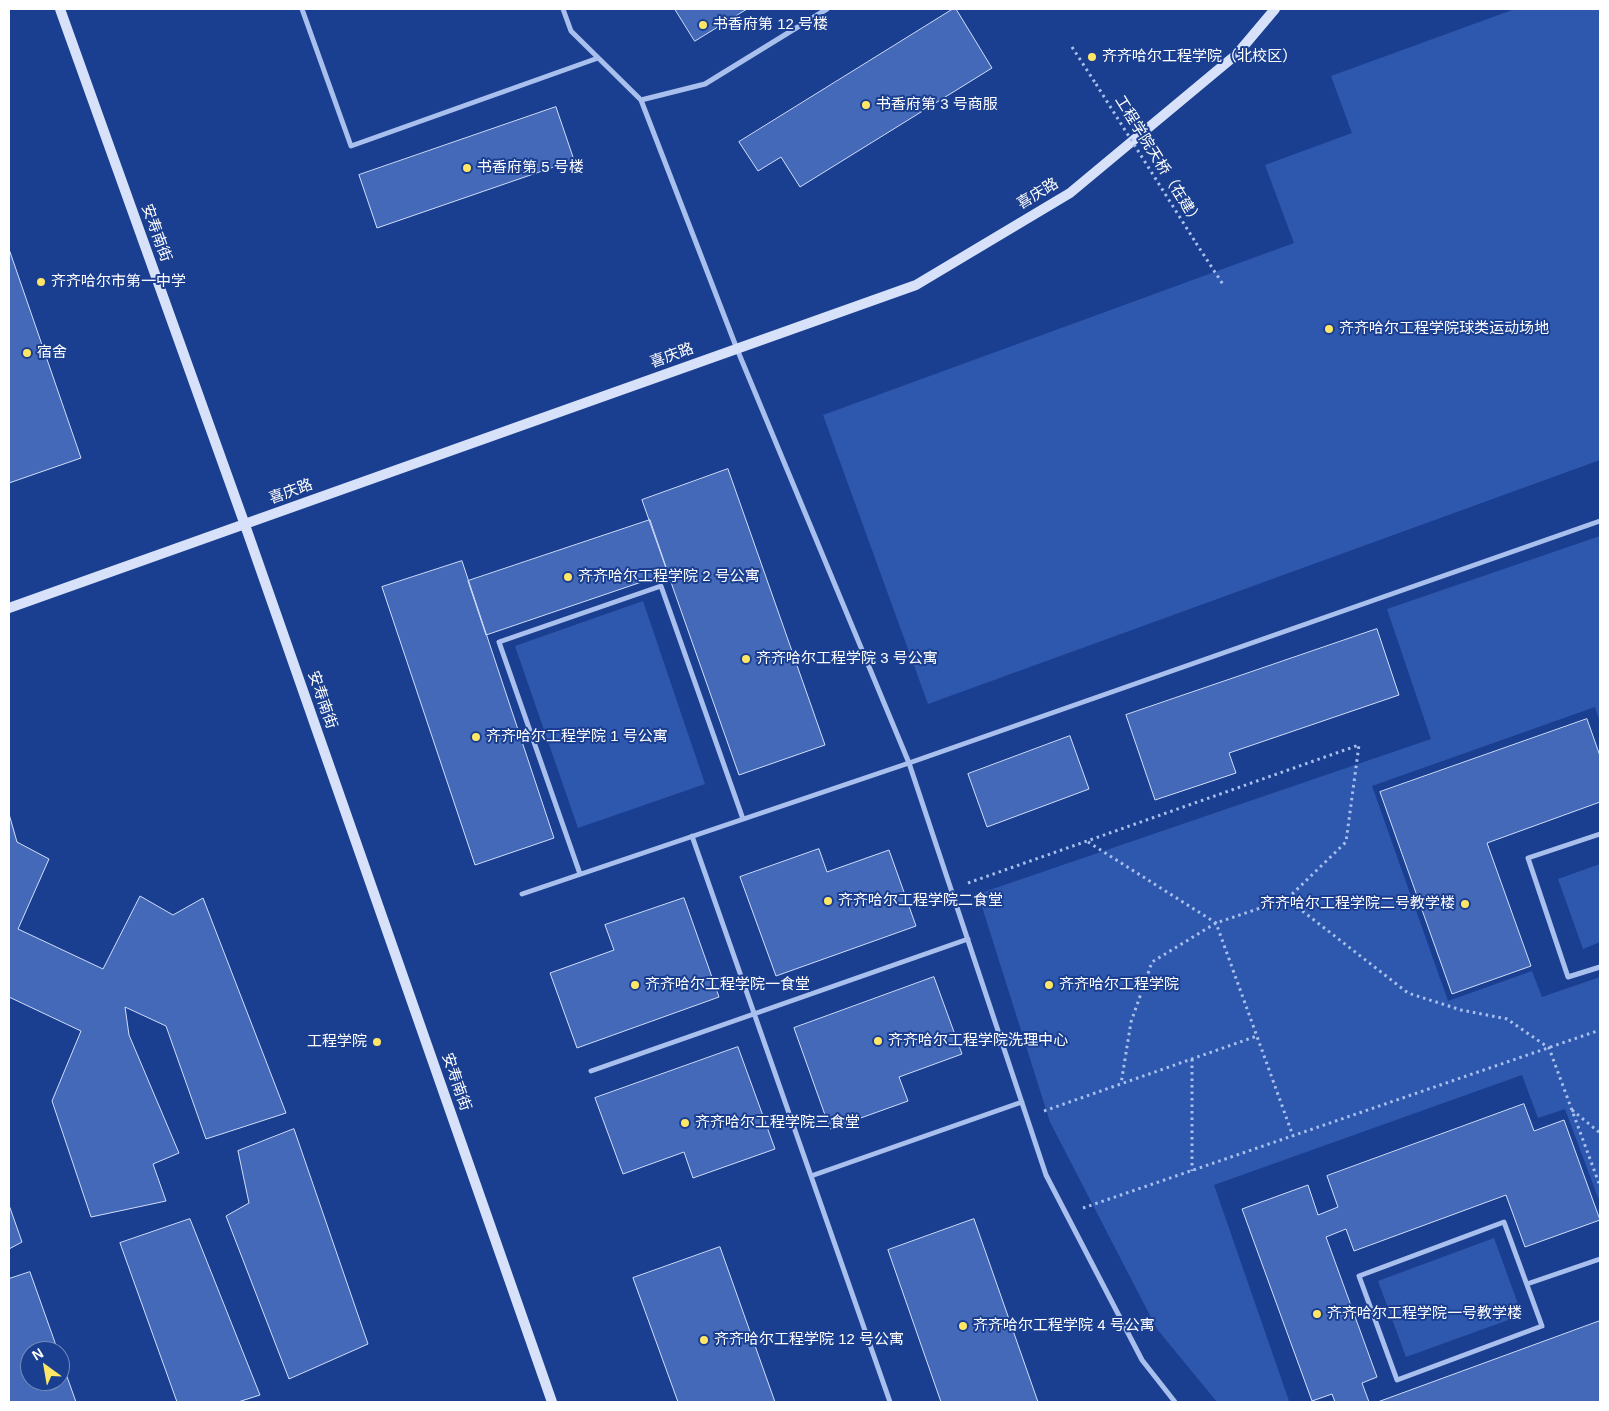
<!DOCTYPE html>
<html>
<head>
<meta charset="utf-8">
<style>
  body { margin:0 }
  #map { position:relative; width:1609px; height:1411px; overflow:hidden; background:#1b3f90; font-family:Helvetica,sans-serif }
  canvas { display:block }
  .frame { position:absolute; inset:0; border:10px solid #fff; pointer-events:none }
  .north { position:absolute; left:20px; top:1341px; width:50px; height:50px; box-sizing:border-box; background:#1b3f90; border:1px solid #768cbc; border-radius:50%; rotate:328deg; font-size:14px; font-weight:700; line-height:20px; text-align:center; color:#fff }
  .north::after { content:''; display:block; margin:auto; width:18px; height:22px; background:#ffe667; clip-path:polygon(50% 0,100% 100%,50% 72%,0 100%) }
</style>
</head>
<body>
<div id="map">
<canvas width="1609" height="1411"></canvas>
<div class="frame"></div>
<div class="north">N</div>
</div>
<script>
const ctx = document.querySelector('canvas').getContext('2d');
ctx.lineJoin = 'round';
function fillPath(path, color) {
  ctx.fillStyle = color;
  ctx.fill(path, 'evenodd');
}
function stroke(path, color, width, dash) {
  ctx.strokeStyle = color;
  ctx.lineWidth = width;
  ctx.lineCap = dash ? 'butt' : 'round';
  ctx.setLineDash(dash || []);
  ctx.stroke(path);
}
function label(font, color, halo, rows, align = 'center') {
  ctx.font = font + ' Helvetica,"Noto Sans SC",sans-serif';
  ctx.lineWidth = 4;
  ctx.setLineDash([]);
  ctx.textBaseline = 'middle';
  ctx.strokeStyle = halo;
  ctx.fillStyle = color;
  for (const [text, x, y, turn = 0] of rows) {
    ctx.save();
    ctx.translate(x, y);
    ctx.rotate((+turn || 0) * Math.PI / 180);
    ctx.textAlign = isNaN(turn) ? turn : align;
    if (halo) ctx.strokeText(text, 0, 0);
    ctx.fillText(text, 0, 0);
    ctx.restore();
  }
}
fillPath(new Path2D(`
  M 1515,9 L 1600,9 L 1600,460 L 928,704 L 823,415 L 1294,243 L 1265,165 L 1352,133 L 1331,76 Z
  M 1600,536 L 1600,722 L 1595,707 L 1372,786 L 1448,1001 L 1532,971 L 1542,997 L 1600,977 L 1600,1203 L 1565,1109 L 1538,1118 L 1522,1075 L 1214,1185 L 1289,1401 L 1217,1402 L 1157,1329 L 1050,1122 L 978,894 L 1431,739 L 1387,609 Z
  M 643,601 L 705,784 L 578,828 L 515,646 Z
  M 1600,864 L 1600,942 L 1583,949 L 1558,879 Z
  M 1494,1238 L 1522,1315 L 1406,1357 L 1378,1281 Z`), '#2e58ae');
const building = new Path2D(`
  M 675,9 L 747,9 L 695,41 Z
  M 953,9 L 956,9 L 992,68 L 800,187 L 781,157 L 758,171 L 739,142 Z
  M 556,107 L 574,160 L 377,228 L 359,175 Z
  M 9,249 L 81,458 L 9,483 Z
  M 728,469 L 825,745 L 739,775 L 642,500 Z
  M 650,520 L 668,573 L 486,635 L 468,581 Z
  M 462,561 L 554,838 L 475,865 L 382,587 Z
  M 1377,629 L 1399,695 L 1229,753 L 1236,773 L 1155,800 L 1126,715 Z
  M 1587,719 L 1600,756 L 1600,802 L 1487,843 L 1531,966 L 1452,994 L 1380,792 Z
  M 1070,736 L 1089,789 L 987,827 L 968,774 Z
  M 9,814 L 17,842 L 49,859 L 18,929 L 103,969 L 140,896 L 173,915 L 203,898 L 286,1113 L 206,1139 L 166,1026 L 125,1007 L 129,1035 L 179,1153 L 153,1164 L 166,1201 L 91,1217 L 52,1101 L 81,1031 L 9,997 Z
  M 819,849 L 827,872 L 889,850 L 916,926 L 776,976 L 740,877 Z
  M 684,898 L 719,997 L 577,1048 L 550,973 L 614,950 L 605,925 Z
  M 934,977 L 962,1054 L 899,1077 L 908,1101 L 830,1129 L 794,1028 Z
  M 738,1047 L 775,1149 L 693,1178 L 684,1152 L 623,1174 L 595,1098 Z
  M 1524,1104 L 1534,1131 L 1564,1120 L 1600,1220 L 1525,1247 L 1506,1195 L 1354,1251 L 1346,1229 L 1326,1237 L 1377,1377 L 1362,1383 L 1369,1402 L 1335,1402 L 1332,1394 L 1312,1401 L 1242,1209 L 1308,1185 L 1318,1215 L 1338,1207 L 1327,1176 Z
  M 294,1129 L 368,1344 L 289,1379 L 226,1216 L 249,1203 L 238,1151 Z
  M 9,1205 L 22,1242 L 9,1249 Z
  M 190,1219 L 260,1395 L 238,1402 L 177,1402 L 120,1243 Z
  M 974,1219 L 1038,1402 L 941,1402 L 888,1250 Z
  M 720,1247 L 775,1402 L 678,1402 L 633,1278 Z
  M 30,1272 L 58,1351 L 30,1351 L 30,1381 L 60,1381 L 60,1357 L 76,1402 L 9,1402 L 9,1279 Z
  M 1600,1321 L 1600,1402 L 1378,1402 Z`);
fillPath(building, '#4469b8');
stroke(building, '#d0defa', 1);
stroke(new Path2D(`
  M 1072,47 L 1096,84
  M 1196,243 L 1224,286
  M 1088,842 L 1216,923 L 1293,1136
  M 968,883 L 1359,745 L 1346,842 L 1287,899 L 1216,923 L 1152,962 L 1131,1022 L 1121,1084
  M 1287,899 L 1408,993 L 1461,1010 L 1507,1019 L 1549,1048 L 1600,1186
  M 1192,1059 L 1192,1171
  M 1572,1110 L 1600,1133
  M 1044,1111 L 1257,1036
  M 1083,1208 L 1600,1030`), '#a9c0ee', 3, [2.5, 4]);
stroke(new Path2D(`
  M 302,9 L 351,146 L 598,58
  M 641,100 L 705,84 L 827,9
  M 1600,834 L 1528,858 L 1568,977 L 1600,967
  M 692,836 L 811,1176 L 1022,1102
  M 580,874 L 499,642 L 661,586 L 743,819
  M 522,894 L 909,763 L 737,349 L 641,100 L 571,31 L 563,9
  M 591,1071 L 968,939
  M 811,1176 L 890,1402
  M 1504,1222 L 1542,1326 L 1397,1380 L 1359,1276 Z
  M 1527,1284 L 1600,1259
  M 1175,1402 L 1142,1360 L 1046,1175 L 909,763 L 1600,521`), '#a9c0ee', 5);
stroke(new Path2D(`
  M 60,9 L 245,525 L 552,1402
  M 9,608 L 916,285 L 1070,193 L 1237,54 L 1275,9`), '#d7e2fa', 10);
stroke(new Path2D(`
  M 1096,84 L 1196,243`), '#a9c0ee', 3, [2.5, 4]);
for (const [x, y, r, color] of [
  [703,25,5,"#ffe667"],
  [1092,57,5,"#ffe667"],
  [866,105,5,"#ffe667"],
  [467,168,5,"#ffe667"],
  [41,282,5,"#ffe667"],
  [1329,329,5,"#ffe667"],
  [27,353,5,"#ffe667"],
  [568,577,5,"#ffe667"],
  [746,659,5,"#ffe667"],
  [476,737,5,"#ffe667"],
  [828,901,5,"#ffe667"],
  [1465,904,5,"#ffe667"],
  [635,985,5,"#ffe667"],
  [1049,985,5,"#ffe667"],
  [878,1041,5,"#ffe667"],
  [377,1042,5,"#ffe667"],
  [685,1123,5,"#ffe667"],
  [1317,1314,5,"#ffe667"],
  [963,1326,5,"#ffe667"],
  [704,1340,5,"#ffe667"]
]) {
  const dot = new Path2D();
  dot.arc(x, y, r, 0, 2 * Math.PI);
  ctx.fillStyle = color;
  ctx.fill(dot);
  stroke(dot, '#1b3f90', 2);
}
label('15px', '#fff', '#1b3f90', [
  ["书香府第 12 号楼",713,25],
  ["齐齐哈尔工程学院（北校区）",1102,57],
  ["书香府第 3 号商服",876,105],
  ["书香府第 5 号楼",477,168],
  ["齐齐哈尔市第一中学",51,282],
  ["齐齐哈尔工程学院球类运动场地",1339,329],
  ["宿舍",37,353],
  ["齐齐哈尔工程学院 2 号公寓",578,577],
  ["齐齐哈尔工程学院 3 号公寓",756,659],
  ["齐齐哈尔工程学院 1 号公寓",486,737],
  ["齐齐哈尔工程学院二食堂",838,901],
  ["齐齐哈尔工程学院二号教学楼",1455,904,"right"],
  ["齐齐哈尔工程学院一食堂",645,985],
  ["齐齐哈尔工程学院",1059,985],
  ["齐齐哈尔工程学院洗理中心",888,1041],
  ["工程学院",367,1042,"right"],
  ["齐齐哈尔工程学院三食堂",695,1123],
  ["齐齐哈尔工程学院一号教学楼",1327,1314],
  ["齐齐哈尔工程学院 4 号公寓",973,1326],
  ["齐齐哈尔工程学院 12 号公寓",714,1340]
], 'left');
label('15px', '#fff', '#1b3f90', [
  ["工程学院天桥（在建）",1158,161,58],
  ["喜庆路",1038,194,-31],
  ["安寿南街",156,233,70],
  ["喜庆路",672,356,-20],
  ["喜庆路",291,492,-20],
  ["安寿南街",322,700,71],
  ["安寿南街",456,1082,71]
]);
</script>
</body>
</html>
